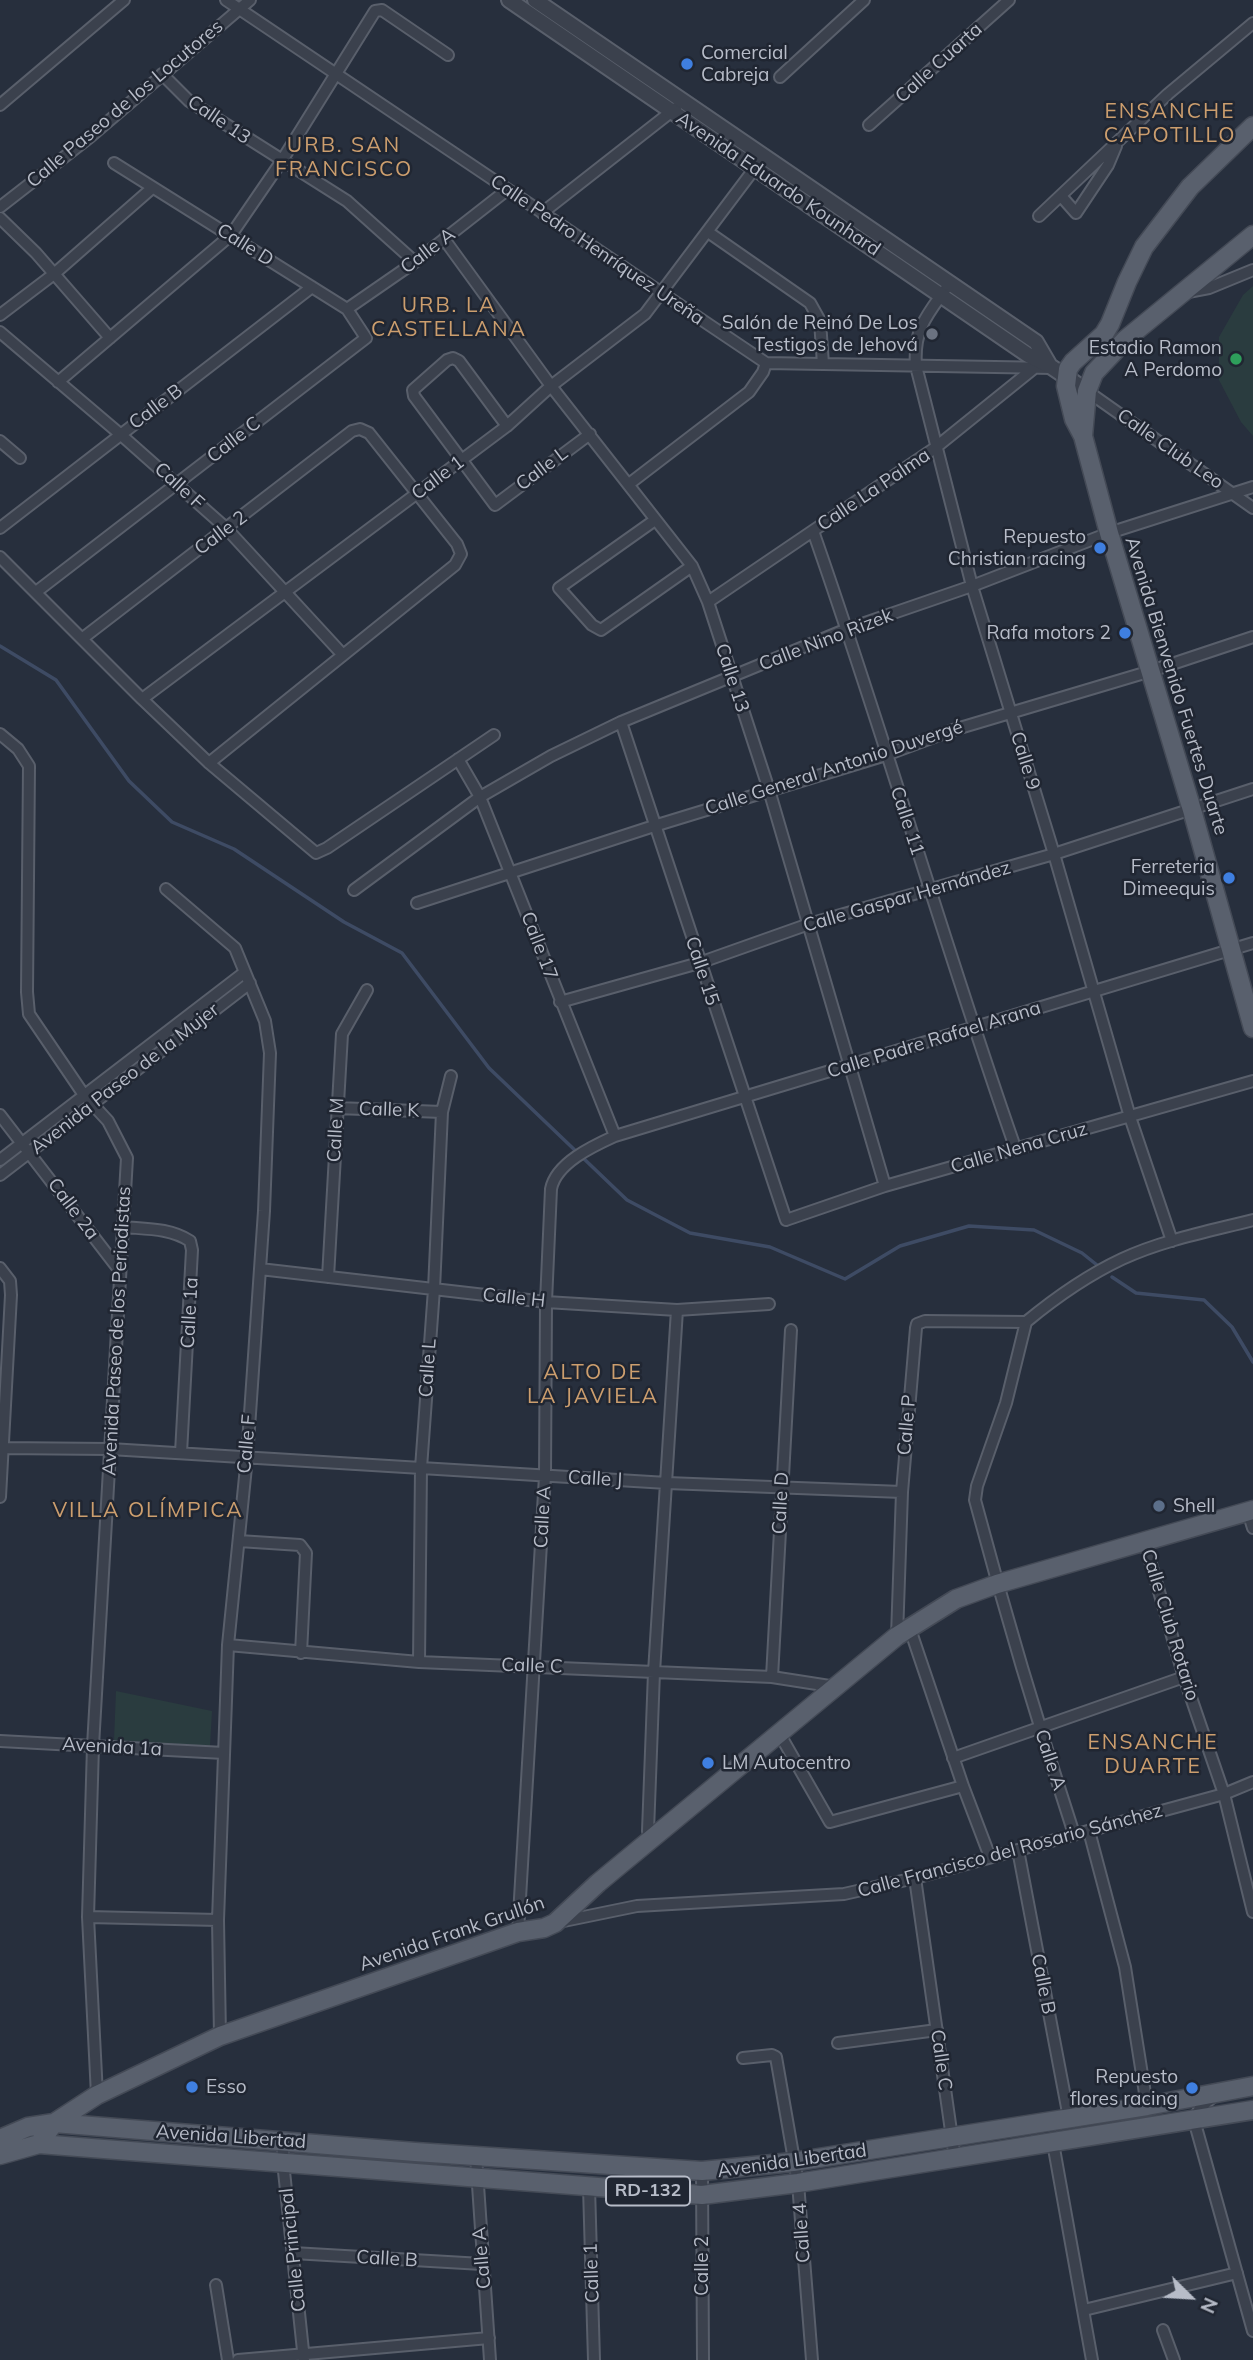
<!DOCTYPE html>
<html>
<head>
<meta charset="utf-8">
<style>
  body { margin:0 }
  #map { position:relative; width:1253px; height:2360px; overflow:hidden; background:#272f3d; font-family:Mulish,sans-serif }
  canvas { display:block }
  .north { position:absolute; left:1155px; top:2262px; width:70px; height:70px; -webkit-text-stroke:5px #202632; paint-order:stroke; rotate:114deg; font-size:19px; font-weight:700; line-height:28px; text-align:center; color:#b7bcc8 }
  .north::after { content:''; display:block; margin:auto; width:24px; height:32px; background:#b7bcc8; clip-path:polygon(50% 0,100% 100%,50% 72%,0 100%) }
</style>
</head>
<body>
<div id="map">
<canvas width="1253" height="2360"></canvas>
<div class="north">N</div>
</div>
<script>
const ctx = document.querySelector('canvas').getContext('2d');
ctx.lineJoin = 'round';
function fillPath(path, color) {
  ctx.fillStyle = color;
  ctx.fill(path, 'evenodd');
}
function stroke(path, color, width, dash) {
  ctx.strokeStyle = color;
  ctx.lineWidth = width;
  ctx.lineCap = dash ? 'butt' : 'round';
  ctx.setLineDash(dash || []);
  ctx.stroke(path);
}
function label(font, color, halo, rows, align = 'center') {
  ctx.font = font + ' Mulish,sans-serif';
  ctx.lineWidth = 5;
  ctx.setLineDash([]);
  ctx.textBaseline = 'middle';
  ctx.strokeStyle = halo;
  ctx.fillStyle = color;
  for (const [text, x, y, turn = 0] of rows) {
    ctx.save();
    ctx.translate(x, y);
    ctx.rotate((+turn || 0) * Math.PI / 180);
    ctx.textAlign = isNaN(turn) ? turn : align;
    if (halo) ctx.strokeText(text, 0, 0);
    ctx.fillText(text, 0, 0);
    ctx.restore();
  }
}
fillPath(new Path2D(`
  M 1253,286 L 1253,436 L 1241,422 L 1219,380 L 1219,337 L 1243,295 Z
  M 116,1691 L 212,1711 L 210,1746 L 114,1740 Z`), '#2a3c3f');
stroke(new Path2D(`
  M 0,646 L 56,680 L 129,781 L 172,822 L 234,849 L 344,922 L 402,953 L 489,1068 L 627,1200 L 690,1233 L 770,1247 L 845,1279 L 900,1246 L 969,1226 L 1034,1230 L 1082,1253 L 1097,1265
  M 1112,1277 L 1136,1293 L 1204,1300 L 1232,1327 L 1253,1362`), '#3e4b64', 3.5);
const minor = new Path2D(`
  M 226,0 L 766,363 L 1052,368
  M 162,74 L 189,101 L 347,201 L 415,262
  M 780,77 L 864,0
  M 0,105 L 124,0
  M 869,125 L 1009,0
  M 1061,196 L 1076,213 L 1108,165 L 1116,146
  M 0,207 L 90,137 L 250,0
  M 542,213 L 676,108
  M 1039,216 L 1168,94 L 1253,23
  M 0,218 L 36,253 L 110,338
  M 708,232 L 810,303 L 820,321 L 823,364
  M 444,239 L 551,386 L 692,566 L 708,602 L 769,790 L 885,1186
  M 950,283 C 929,313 913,327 916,366 L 972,586 L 1054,854 L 1130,1117 L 1172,1241
  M 1188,292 L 1209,288 L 1253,270
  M 347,309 L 415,262 L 507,190
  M 0,315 L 54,274 L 151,189
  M 0,332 L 120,434 L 226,528 L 343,655
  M 58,382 L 231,235 L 281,162 L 375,11 L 382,10 L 448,55
  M 1087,391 L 1253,508
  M 507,426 L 459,361 L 453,358 L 447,360 L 413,390 L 414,396 L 495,505 L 590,434
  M 0,441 L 20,458
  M 629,484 L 749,392 L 763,372 L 766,363
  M 655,520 L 559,588 L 592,625 L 601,630 L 692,566
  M 0,528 L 312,287
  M 813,531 C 885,736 944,945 1016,1150
  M 0,557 L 142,699
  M 36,592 L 366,338 L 347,309 L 114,163
  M 708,602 L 935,448 L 1033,369
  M 83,638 L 352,431 L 360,429 L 369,433 L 457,544 L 461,554 L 455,565 L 209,763
  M 621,722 L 786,1220 L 885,1186 L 1253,1081
  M 0,734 L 18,749 L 29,766 L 27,992 L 29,1014 L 84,1095 L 108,1121 L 127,1158 L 93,1746 L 88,1917 L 97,2095
  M 494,735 L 327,848 L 316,853 L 209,763 L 142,699 L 507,426 L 551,386 L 645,314 L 764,156
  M 458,759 L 480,797 L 615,1136
  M 166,889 L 235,948 L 265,1021 L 270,1053 L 264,1211 L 247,1457 L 228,1645 L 218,1920 L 220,2036
  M 354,890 L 480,797 L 551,756 L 621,722 L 847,629 L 972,586 L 1109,533 L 1253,487
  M 417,903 L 654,826 L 886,755 L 953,730 L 1151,671 L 1253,637
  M 560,1002 L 699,963 L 809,924 L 1054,854 L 1253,789
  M 337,1108 L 442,1112
  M 0,1115 L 120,1271
  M 0,1160 L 245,972
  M 0,1175 L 250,983
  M 124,1227 C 146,1229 170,1228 190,1241 L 192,1250 L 181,1453
  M 0,1268 L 10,1281 L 11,1295 L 0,1497
  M 260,1269 L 546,1302 L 677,1310 L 769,1304
  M 328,1277 L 342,1034 L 367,990
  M 1026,1322 L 1006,1403 L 977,1486 L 975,1500 C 1005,1613 1038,1724 1074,1834
  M 1026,1322 C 1055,1298 1088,1275 1122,1259 C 1163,1240 1210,1231 1253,1220
  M 0,1448 L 110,1449 L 667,1483 L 902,1492
  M 1248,1512 L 1253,1528
  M 1144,1540 L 1184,1677 L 1224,1794 L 1253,1912
  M 239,1541 L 300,1545 L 306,1553 L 301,1653
  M 910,1629 L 963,1786 L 990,1857
  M 897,1636 L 902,1492 L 916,1328 L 917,1324 L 925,1321 L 1026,1322
  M 228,1645 L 419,1662 L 772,1677 L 836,1687
  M 419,1662 L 421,1468 L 434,1289 L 442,1112 L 451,1076
  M 772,1677 L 791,1330
  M 779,1733 L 830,1822 L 963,1786
  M 0,1741 L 224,1753
  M 953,1758 L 1184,1677
  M 1089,1831 L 1125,1967 L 1147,2106
  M 651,1840 L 648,1831 L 654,1672 L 677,1310
  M 1018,1850 L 1069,2118
  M 915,1878 L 955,2159
  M 88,1917 L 218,1920
  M 559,1922 L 637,1906 L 844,1894 L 915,1878 L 1224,1794 L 1253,1782
  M 518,1932 L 545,1476 L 546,1302 L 551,1189 C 556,1163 593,1146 615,1136 L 1253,943
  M 838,2043 L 937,2030
  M 743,2058 L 772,2055 L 776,2057 L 798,2183 L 812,2360
  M 1215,2095 L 1200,2108 L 1194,2120 L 1253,2331
  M 283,2141 L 283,2162 L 304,2360
  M 1053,2143 L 1092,2360
  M 476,2156 L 490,2360
  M 702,2171 L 703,2360
  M 589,2187 L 594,2360
  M 293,2253 L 482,2264
  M 216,2285 L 228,2360
  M 1084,2310 L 1237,2273
  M 1163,2330 L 1174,2360
  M 238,2360 L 489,2338`);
const tertiary = new Path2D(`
  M 509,0 L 1028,355 L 1050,366 L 1087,391
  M 535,0 L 1036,342 L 1050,366`);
const primary = new Path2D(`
  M 1253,126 L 1190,187 L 1144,247 L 1127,282 L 1110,324 L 1104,334 L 1073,362 L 1068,369 L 1066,386 L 1074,419 L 1083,436 L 1109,533 L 1192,810 L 1253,1028
  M 1083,436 L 1087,391 L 1094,373 L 1126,339 L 1253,235
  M 0,2139 L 28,2127 L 54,2123 L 415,2152 L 702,2171 L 793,2162 L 1147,2106 L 1253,2086
  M 39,2144 L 54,2123 L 97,2095 L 220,2036 L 518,1932 L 544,1928 L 555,1923 L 598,1883 L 897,1636 L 956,1599 L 997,1584 L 1253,1510
  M 0,2155 L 39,2144 L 702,2195 L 798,2183 L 1253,2110`);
stroke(minor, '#595f6b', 14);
stroke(tertiary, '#595f6b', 18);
stroke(primary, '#444a56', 21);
stroke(minor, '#3b414d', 10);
stroke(tertiary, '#3b414d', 14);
stroke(primary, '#59606d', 18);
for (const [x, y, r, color] of [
  [687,64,7,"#3f7fe0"],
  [932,334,7,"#6b7280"],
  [1236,359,7,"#2e9e5b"],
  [1100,548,7,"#3f7fe0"],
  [1125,633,7,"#3f7fe0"],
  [1229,878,7,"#3f7fe0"],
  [1159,1506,7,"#5c6f8a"],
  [708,1763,7,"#3f7fe0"],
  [192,2087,7,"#3f7fe0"],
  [1192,2088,7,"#3f7fe0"]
]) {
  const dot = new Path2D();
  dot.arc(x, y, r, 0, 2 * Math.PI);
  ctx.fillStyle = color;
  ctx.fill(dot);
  stroke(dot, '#202632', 2.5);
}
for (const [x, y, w] of [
  [648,2191,84]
]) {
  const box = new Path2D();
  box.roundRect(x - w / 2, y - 14.5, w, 29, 5);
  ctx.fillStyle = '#202632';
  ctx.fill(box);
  stroke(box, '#b7bcc8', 2);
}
label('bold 18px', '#b7bcc8', null, [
  ["RD-132",648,2191]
]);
label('19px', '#b7bcc8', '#202632', [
  ["Comercial",701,53,"left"],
  ["Cabreja",701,75,"left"],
  ["Salón de Reinó De Los",918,323],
  ["Testigos de Jehová",918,345],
  ["Estadio Ramon",1222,348],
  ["A Perdomo",1222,370],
  ["Repuesto",1086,537],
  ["Christian racing",1086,559],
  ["Rafa motors 2",1111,633],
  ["Ferreteria",1215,867],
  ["Dimeequis",1215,889],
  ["Shell",1173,1506,"left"],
  ["LM Autocentro",722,1763,"left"],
  ["Repuesto",1178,2077],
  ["flores racing",1178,2099],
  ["Esso",206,2087,"left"]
], 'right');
label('19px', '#b7bcc8', '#202632', [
  ["Calle Cuarta",939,63,-42],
  ["Calle Paseo de los Locutores",125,104,-40],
  ["Calle 13",219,120,34],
  ["Avenida Eduardo Kounhard",778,184,34],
  ["Calle D",245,245,32],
  ["Calle Pedro Henríquez Ureña",597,250,34],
  ["Calle A",428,251,-37],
  ["Calle B",156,407,-37],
  ["Calle C",234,440,-38],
  ["Calle Club Leo",1170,449,35],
  ["Calle L",542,469,-37],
  ["Calle 1",438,478,-37],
  ["Calle F",179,486,42],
  ["Calle La Palma",874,490,-34],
  ["Calle 2",221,533,-37],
  ["Calle Nino Rizek",826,640,-21],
  ["Calle 13",732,678,72],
  ["Avenida Bienvenido Fuertes Duarte",1176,686,73],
  ["Calle 9",1025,761,73],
  ["Calle General Antonio Duvergé",834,768,-18],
  ["Calle 11",907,821,72],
  ["Calle Gaspar Hernández",907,897,-16],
  ["Calle 17",539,946,69],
  ["Calle 15",702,971,72],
  ["Calle Padre Rafael Arana",934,1040,-17],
  ["Avenida Paseo de la Mujer",125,1079,-38],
  ["Calle K",389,1110,2],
  ["Calle M",336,1130,-87],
  ["Calle Nena Cruz",1019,1148,-16],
  ["Calle 2a",73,1209,53],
  ["Calle H",514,1298,6],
  ["Calle 1a",190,1313,-87],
  ["Avenida Paseo de los Periodistas",117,1331,-87],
  ["Calle L",428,1368,-86],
  ["Calle P",907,1425,-85],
  ["Calle F",247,1444,-85],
  ["Calle J",595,1479,3],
  ["Calle D",781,1503,-87],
  ["Calle A",543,1517,-87],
  ["Calle Club Rotario",1170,1625,73],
  ["Calle C",532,1666,2],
  ["Avenida 1a",112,1747,3],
  ["Calle A",1050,1760,72],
  ["Calle Francisco del Rosario Sánchez",1010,1851,-15],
  ["Avenida Frank Grullón",452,1934,-19],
  ["Calle B",1043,1984,79],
  ["Calle C",941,2060,82],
  ["Avenida Libertad",231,2137,4],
  ["Avenida Libertad",792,2161,-8],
  ["Calle 4",802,2233,-94],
  ["Calle Principal",293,2250,-96],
  ["Calle A",482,2258,-95],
  ["Calle B",387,2259,3],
  ["Calle 2",702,2266,-90],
  ["Calle 1",592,2273,-92]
]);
ctx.letterSpacing = '2px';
label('21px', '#cc9e6e', '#202632', [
  ["ENSANCHE",1170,112],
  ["CAPOTILLO",1170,136],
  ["URB. SAN",344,146],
  ["FRANCISCO",344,170],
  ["URB. LA",449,306],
  ["CASTELLANA",449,330],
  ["ALTO DE",593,1373],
  ["LA JAVIELA",593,1397],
  ["VILLA OLÍMPICA",148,1511],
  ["ENSANCHE",1153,1743],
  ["DUARTE",1153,1767]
]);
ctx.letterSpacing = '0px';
</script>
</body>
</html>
